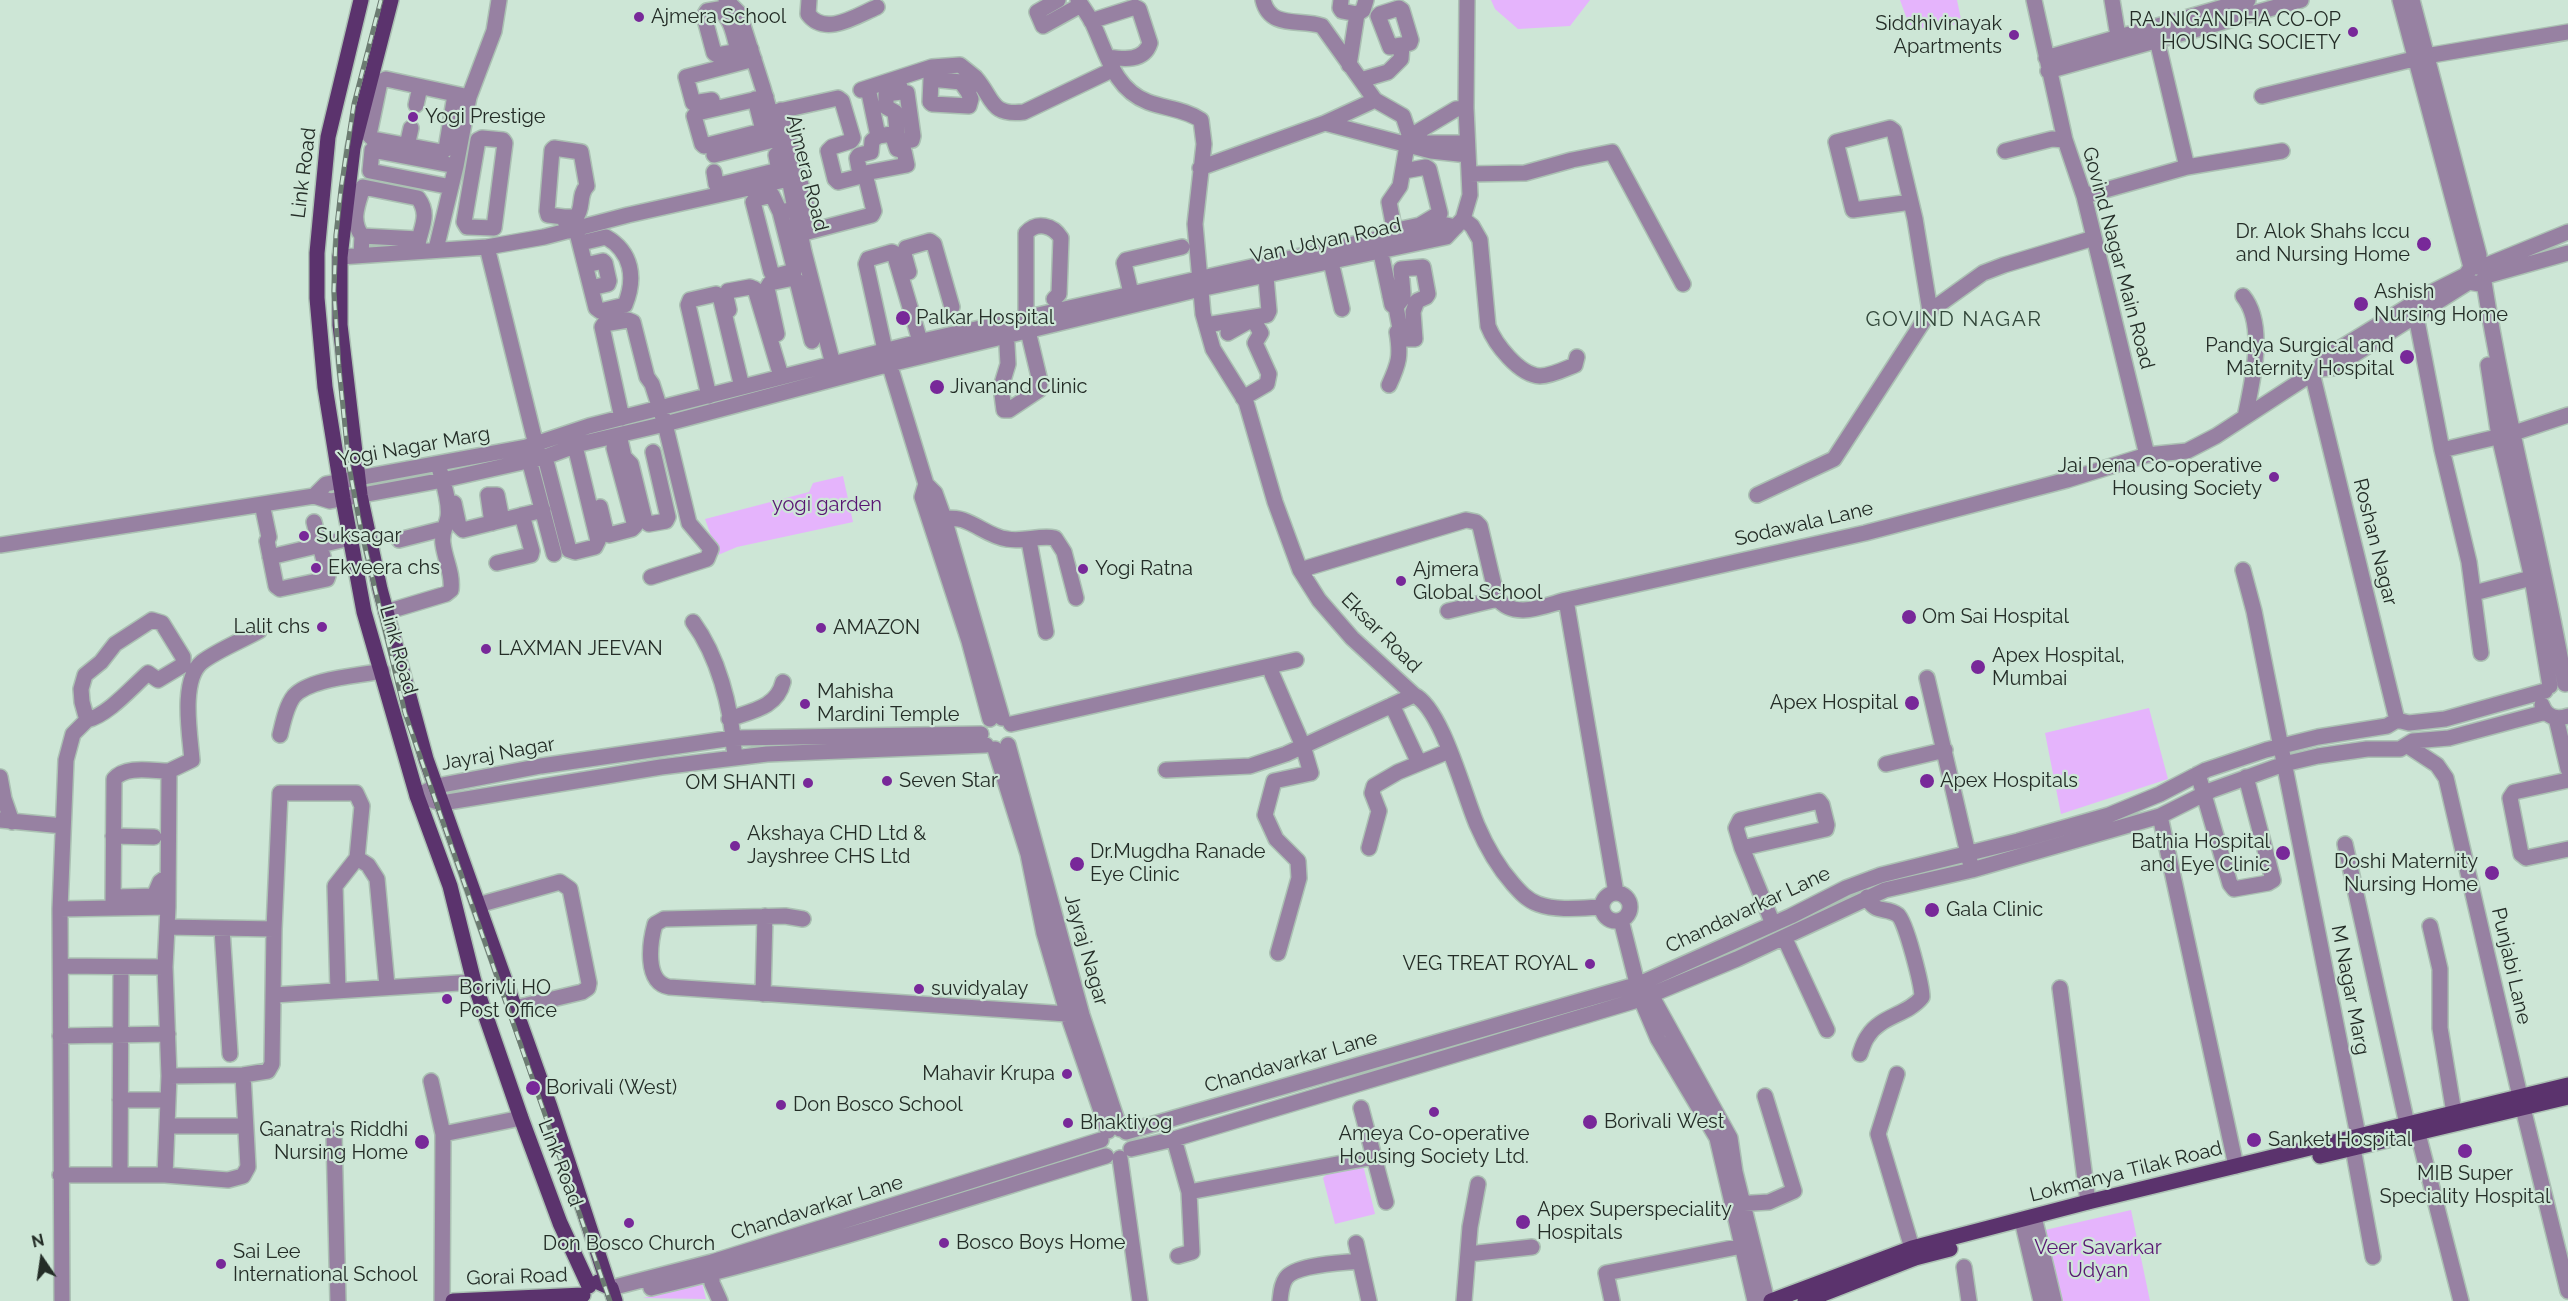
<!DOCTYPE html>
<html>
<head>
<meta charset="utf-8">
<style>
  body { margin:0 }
  #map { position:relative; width:2568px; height:1301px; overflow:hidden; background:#cde6d6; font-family:Raleway,sans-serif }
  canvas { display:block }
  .north { position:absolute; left:12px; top:1229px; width:60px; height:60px; -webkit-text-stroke:4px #cde6d6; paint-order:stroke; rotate:347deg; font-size:16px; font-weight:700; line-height:24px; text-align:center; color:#242d27 }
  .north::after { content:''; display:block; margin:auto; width:21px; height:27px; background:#242d27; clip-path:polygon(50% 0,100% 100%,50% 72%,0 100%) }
</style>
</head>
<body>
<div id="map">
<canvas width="2568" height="1301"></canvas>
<div class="north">N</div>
</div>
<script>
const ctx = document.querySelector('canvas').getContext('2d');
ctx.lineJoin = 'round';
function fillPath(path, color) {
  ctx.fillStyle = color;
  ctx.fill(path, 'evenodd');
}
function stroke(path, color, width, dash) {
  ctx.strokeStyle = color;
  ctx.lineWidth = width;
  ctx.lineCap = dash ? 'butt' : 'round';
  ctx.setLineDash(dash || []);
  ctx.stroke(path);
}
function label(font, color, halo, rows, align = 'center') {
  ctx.font = font + ' Raleway,sans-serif';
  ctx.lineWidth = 4.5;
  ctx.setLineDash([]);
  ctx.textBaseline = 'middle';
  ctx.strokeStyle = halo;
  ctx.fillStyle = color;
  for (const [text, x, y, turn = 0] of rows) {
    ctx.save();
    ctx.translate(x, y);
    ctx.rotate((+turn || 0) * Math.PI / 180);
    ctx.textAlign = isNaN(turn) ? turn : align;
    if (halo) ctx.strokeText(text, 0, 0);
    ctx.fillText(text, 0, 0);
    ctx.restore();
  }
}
fillPath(new Path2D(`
  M 1491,0 L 1590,0 L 1570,26 L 1518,29 L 1495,9 Z
  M 1900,0 L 1957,0 L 1962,24 L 1914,29 L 1908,22 Z
  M 843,476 L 853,522 L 737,547 L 718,555 L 705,519 L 809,492 L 813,483 Z
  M 2149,708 L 2168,779 L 2061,814 L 2045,733 Z
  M 1363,1165 L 1375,1214 L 1335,1224 L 1323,1178 L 1327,1174 Z
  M 2131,1210 L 2150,1301 L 2057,1301 L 2041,1231 Z
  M 702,1283 L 706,1299 L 643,1298 Z`), '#e5b4fc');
const minor = new Path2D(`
  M 726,0 L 739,13 L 763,88 L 789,179 L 804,252 L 835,372
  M 809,0 L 808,14 C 825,37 856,16 877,7
  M 1058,0 L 1037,12 L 1043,26 L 1081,5
  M 1078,0 C 1083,8 1089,16 1093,24 C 1107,54 1114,89 1148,102 C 1167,109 1184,109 1201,120 L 1204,144 L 1195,224 L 1203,314 L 1213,349 L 1246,402 L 1275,502 L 1300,570 L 1319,600 L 1352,638 L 1414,695 C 1442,708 1464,795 1477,825 C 1486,846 1498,867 1513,884 C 1520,892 1527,900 1538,904 C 1557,911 1581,908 1602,907
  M 1341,0 L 1340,8 L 1342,11 L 1357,14
  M 2034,0 L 2065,140 L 2084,196 L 2147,455
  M 2112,0 L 2118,36
  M 2400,0 L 2471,267
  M 2412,0 L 2479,255 L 2478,265
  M 1091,21 L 1135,7 L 1139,9 L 1150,43 C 1144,62 1123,59 1108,57
  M 2157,40 L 2187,167 L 2282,151
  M 738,51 C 734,36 732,19 719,9 L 707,11 L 704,16 L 714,53 L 717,55 L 751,49
  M 2046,58 L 2248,0
  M 1349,65 L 1357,14 L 1363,10 L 1366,0
  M 2048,71 L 2301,0
  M 898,78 L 901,92 L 907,93 L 913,136 L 912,140 L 901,141 L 898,140 L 895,112 L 886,107 L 886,94 L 901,92
  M 1361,80 L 1388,72 L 1401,59 L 1402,45 L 1410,43 L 1411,40 L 1402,10 L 1399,8 L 1380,14 L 1378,16 L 1390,47 L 1402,45
  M 868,88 L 878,136 L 872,141 L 871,152 L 859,155 L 857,158 L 860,174 L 907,165 L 904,151 L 897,149 L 892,134 L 878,136
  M 861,90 L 932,67 L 960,65 C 965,69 970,73 975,77 C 994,98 989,116 1024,112 L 1112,70
  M 968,92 L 961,82 L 931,79 L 930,102 L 932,104 L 969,106 L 971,99 L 968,92 L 975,77
  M 455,95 L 446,149 L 442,152 L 373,139 L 369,135 L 380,82 L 386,79 L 469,97
  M 2262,96 L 2426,56 L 2568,32
  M 766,97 L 697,113 L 694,116 L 702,144 L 704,146 L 774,128
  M 755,99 L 762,126
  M 712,100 L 693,103 L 686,77 L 754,59
  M 1375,100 L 1403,116 L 1409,134 L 1400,186 L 1389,202 L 1394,228 L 1397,230 L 1420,225 L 1440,213 L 1429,169 L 1426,167 L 1404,171
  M 416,105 L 420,87
  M 781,110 L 813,230
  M 770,113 L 838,98 L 842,101 L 853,138 L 851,141 L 832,147 L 828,151 L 835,179 L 838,182 L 861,176 L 866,178 L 874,211 L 872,215 L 800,234
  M 1325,123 L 1431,151 L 1468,155
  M 482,138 L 503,140 L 505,143 L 494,228 L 467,227 L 464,222 L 478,140 Z
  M 1462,143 L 1423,143 L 1420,140 L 1419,131 L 1456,109 L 1466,108
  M 407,146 L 411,128
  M 2005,151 L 2052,139 L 2065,140
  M 714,155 L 777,139
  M 1200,168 L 1325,123 L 1375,100 L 1322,26 C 1301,18 1270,30 1263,0
  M 714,172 L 716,184 L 719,185 L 779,170 L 776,155
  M 1469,174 L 1525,173 L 1572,160 L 1612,152 L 1683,284
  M 451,187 L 370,171 L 372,150 L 456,166
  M 2084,196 L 2187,167
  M 1911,202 L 1853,210 L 1836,142 L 1890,128 L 1894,131 L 1915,219 L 1930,311
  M 780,212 L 794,267 L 794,271 L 776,276 L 771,272 L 753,202 L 756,199 L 772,195 L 780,212 L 795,209
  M 564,217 L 576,217 C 584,208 578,195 587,186 L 581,152 L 554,148 L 552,150 L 547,211 L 548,215 L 564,217 L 568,231
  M 1463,219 L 1472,226 L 1480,240 L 1488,326 C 1495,344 1519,375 1540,376 C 1551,376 1565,369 1575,365 L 1577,357
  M 576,229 L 596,308 L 600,311 L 625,305 C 636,278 632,252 606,237 L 581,243
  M 362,236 L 418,239
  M 1379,244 L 1392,305
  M 487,247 L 538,453
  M 436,249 L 456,166 L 469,97 L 494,31 L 499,0
  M 361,255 L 362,236 C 350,220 358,204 363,187 L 418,198 C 432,217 418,231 417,251
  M 340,257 L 487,247 L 544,237 L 628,215 L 789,179
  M 1331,262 L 1342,309
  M 586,265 L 603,261 L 605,263 L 609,281 L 608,284 L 591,288
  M 909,272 L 904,254 L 906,248 L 930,241 L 934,244 L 952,307
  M 2484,282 C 2505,417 2542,549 2565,684
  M 1131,293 L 1124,263 L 1126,260 L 1182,247
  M 1390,296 L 1403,293 L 1401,269 L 1423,267 L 1428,294 L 1426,297 L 1417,301 L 1413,312 L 1415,339 L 1402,339 L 1396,307 L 1403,298 L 1403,293
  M 2243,296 C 2267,325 2252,383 2245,417
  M 2412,306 L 2416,316 L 2442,450 L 2469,562 L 2481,653
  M 729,310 L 726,297 L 728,291 L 750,287 L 755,289 L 781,376
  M 1026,317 L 1026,233 C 1037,221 1053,225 1061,238 L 1059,294 L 1054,299
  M 1206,325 L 1267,315 L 1269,311 L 1265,266
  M 1006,327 L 1008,364 L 1001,387 L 1004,410 L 1009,410 L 1039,390 L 1040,381 L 1028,331
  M 1228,333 L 1251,320 L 1254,321 L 1261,333 L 1255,343 L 1269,374 L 1267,384 L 1243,398
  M 777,334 L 767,288 L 770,283 L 794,278 L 797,281 L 812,341
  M 920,341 L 894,253 L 892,252 L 868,259 L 866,264 L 885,350 L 926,484 L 935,493 L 944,518 L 1002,718
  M 2488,365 L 2499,436 L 2532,578 L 2550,686
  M 2319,369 L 2333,368 L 2469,282 L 2480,284 L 2486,276 L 2568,253
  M 2312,373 L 2397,720
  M 1389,385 C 1399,363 1401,356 1397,332
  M 709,396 L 688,305 L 690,300 L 716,294 L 720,296 L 742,387
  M 622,418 L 602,327 L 604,324 L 628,320 L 633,322 L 647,377 L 652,384 L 665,424 L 689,523 L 711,549 L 707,559 L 651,577
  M 619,435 L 624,457 L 631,464 L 645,521 L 649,524 L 666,521 L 668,517 L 653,452
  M 2442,450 L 2514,433 L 2568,415
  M 527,452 L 554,554
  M 545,457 L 569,550 L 575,552 L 595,547 L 598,541 L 575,446
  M 926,484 L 922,497 L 969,641 L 990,719
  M 1757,495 L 1834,459 L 1930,311 L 1983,273 L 2004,265 L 2094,238
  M 314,496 L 326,484 L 526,447 L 589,426 L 927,340 L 1442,224 L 1456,227
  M 454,503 L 459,526 L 463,530 L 543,510
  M 262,504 L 269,537 L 267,541 L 276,586 L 280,589 L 327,579 L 328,576 L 314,522
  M 600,507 L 606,532 L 609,535 L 632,529 L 635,526 L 614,448
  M 944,518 C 950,518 957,518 963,520 C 978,525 991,537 1007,539 C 1024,542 1039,535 1055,538 L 1064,552 L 1076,598
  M 492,523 L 488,495 L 497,495 L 502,520
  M 399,540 L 442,529
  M 1029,541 L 1046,632
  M 0,545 L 314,496 L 330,501 L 443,480 L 545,457 L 580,444 L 665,424 L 890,364 L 1200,289 L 1446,237 L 1463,219 L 1470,195 L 1466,108 L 1467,0
  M 270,557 L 350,538
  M 497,563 L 531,555 L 532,551 L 522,515
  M 1300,570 L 1466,520 L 1476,522 L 1480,526 L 1497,598 C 1514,620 1543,606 1566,600
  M 2243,570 L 2254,611 L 2358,1135
  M 2474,593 L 2539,576
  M 1448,611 L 1498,599
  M 386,612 L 446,594 L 451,590 C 453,573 445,560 443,544 C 441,533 446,527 448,517 C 450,503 444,485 440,471
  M 693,622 C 718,656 731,706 734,749
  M 1272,674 L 1303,746 L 1311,773 L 1274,781 L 1265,815 L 1276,839 L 1298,861 L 1299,878 L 1278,953
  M 1927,678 L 1970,862
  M 1392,705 L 1419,763
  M 2542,705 C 2546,717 2556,720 2568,716
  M 2556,718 L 2568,769
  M 729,719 C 751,711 777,708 783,682
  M 1011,724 L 1296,660
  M 280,735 C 283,723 286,706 294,696 C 310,678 359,676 382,671
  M 1008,745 L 1082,1015 L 1120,1129
  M 2408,746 L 2437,765 L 2446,778 L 2520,1096 L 2568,1291
  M 995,749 L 1028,854 L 1044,933 L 1068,1015 L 1108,1131
  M 1886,764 L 1945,750
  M 1166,770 L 1250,766 L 1286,754 L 1414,695
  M 2198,774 L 2230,884 L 2234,889 L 2268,883 L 2273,880 L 2246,777
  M 0,777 L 4,799 L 12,822
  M 2568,780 L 2514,792 L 2510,798 L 2521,854 L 2526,858 L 2568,849
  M 425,792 L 437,786 L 541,766 L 733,738 L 981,734
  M 417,796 L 442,803 L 661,767 L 767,754 L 986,745
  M 2160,816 L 2236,1166
  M 0,820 L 63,826
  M 113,836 L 154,837
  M 2345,844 L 2407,1124
  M 1369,848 L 1379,811 L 1372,793 L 1374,786 L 1398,772 L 1449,751
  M 1742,848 L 1736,828 L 1740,820 L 1819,801 L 1822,805 L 1827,825 L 1826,829 L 1742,848 L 1773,924
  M 357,858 L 368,865 L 377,879 L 387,986
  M 1616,893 L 1566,600 L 1865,533 L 2067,480 L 2147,455 L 2187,451 L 2216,436 L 2319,369 L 2326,357 L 2432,292 L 2466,275 L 2471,267 L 2482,267 L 2568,232
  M1602 907a14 14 0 1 1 28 0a14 14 0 1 1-28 0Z
  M 116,897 L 154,896 L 160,882 L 168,876
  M 478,905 L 560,882 L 570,889 L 589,983 L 588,988 L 582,992 L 515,1008
  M 113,907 L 114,779 C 126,765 152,771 169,771
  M 60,909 L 168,907
  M 803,919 L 785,916 L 664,919 L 655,924 C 650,942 644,982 669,987 L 1082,1015
  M 1621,920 L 1641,999 L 1658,1039 L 1717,1138 L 1755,1301
  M 2430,926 L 2440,969 L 2440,1028 L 2454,1113
  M 167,927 L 274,929 L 272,1064 L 268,1071 L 243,1075 L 169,1076
  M 222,929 L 230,1054
  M 274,929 L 280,793 L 356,793 L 362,806 L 357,858 L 335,886 L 338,990
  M 1784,937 L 1827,1030
  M 61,966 L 165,967
  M 2060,988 L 2088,1202
  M 1645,990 L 1651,995 L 1730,1138 L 1735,1172 L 1767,1301
  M 763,994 L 765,916
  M 274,995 L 474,982
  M 60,1036 L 168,1034
  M 1860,1054 C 1862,1048 1864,1041 1868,1036 C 1880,1016 1908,1015 1922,997 C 1922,985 1906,922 1898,915 C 1886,906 1875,915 1867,897
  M 1897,1074 L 1878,1134 L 1915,1258
  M 431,1081 L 443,1134 L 442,1301
  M 120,1100 L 168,1100
  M 1361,1108 L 1374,1157
  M 2415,1122 L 2461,1301
  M 167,1126 L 245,1126
  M 1126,1132 L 1639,984 L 1791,916 L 1846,888 L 1881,875 L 2018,841 L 2109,815 L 2160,794 L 2206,770 L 2266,750 L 2318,737 L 2387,726 L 2397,720 L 2409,723 L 2445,719 L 2545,691
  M 443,1134 L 521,1118
  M 334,1135 L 338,1301
  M 1174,1139 L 1189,1192 L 1192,1252 L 1178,1256
  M 2353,1148 L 2373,1257
  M 1131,1149 L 1174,1139 L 1641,999 L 1737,959 L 1885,890 L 1972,870 L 2160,816 L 2212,790 L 2284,764 L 2318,756 L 2367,749 L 2400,749 L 2413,741 L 2449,738 L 2546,712
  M 1120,1158 L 1140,1301
  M 120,1174 L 121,967
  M 60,1175 L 165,1175 L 169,1076 L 165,967 L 168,907 L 169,771 L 192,760 C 190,735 180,680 202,662 C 218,650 241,641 259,631
  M 165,1175 L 228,1180 L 243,1176 L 248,1167 L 243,1075
  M 1189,1192 L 1374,1157 L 1386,1202
  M 1736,1204 L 1769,1202 L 1794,1191 L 1765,1096
  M 2034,1217 L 2054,1301
  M 2022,1220 L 2041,1301
  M 1356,1243 L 1369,1301
  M 1468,1254 L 1532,1247
  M 712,1265 L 712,1283 L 720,1301
  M 1964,1267 L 1969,1301
  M 611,1288 L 712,1262 L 1101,1140
  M 651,1288 C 805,1252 955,1202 1106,1156
  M 62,1301 L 60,909 L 66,760 L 73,734 L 87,720 L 82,702 L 81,689 L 85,675 L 101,662 L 115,644 L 152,620 L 162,623 L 183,657 L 183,665 L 158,680 L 148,673 C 131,688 108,715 87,720
  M 1280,1301 C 1281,1293 1281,1285 1286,1278 C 1296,1264 1343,1263 1360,1261
  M 1464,1301 L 1470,1227 L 1478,1184
  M 1612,1301 L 1606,1273 L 1742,1246`);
const major = new Path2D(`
  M 361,0 L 328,137 L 317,253 L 317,298 L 325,387 L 343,499 L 364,612 L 417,796 L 450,886 L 474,982 L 521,1118 L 560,1223 L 589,1286
  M 391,0 L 353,148 L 340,257 L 340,325 L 360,495 L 380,589 L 426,759 L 550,1107 L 608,1284
  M 2320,1156 L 2568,1097
  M 598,1282 L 611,1288 L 615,1301
  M 453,1301 L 583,1295
  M 1771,1301 L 1912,1248 L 2088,1202 L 2568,1085
  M 1805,1301 L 1915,1258 L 1950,1249`);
stroke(minor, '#abc1b3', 18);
stroke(major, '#abc1b3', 18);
stroke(minor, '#9781a2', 15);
stroke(major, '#5b336d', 15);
const rail = new Path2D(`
  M 381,0 L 354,104 L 341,189 L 336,235 L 334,291 L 339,367 L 349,466 L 361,530 L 405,713 L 610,1301`);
stroke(rail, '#6b7b71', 5);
stroke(rail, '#cde6d6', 3, [9]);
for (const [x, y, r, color] of [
  [639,17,6,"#782899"],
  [2353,32,6,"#782899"],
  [2014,35,6,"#782899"],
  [413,117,6,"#782899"],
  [2424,244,8,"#782899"],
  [2361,304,8,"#782899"],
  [903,318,8,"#782899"],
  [2407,357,8,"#782899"],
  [937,387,8,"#782899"],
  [2274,477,6,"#782899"],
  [304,536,6,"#782899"],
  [316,568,6,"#782899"],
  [1083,569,6,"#782899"],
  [1401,581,6,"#782899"],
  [1909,617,8,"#782899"],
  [322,627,6,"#782899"],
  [821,628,6,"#782899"],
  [486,649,6,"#782899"],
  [1978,667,8,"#782899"],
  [1912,703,8,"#782899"],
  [805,704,6,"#782899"],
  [887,781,6,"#782899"],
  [1927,781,8,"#782899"],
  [808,783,6,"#782899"],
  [735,846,6,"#782899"],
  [2283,853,8,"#782899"],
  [1077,864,8,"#782899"],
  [2492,873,8,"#782899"],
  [1932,910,8,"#782899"],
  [1590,964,6,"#782899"],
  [919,989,6,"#782899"],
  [447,999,6,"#782899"],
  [1067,1074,6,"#782899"],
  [533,1088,8,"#782899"],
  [781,1105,6,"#782899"],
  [1434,1112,6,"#782899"],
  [1590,1122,8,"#782899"],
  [1068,1123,6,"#782899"],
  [2254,1140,8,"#782899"],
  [422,1142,8,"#782899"],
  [2465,1151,8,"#782899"],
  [1523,1222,8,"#782899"],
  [629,1223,6,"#782899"],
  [944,1243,6,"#782899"],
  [221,1264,6,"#782899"]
]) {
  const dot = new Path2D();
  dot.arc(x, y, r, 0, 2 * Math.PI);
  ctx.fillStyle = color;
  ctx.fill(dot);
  stroke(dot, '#cde6d6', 2);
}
label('20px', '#242d27', '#cde6d6', [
  ["Ajmera School",651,17],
  ["RAJNIGANDHA CO-OP",2341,20,"right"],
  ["HOUSING SOCIETY",2341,43,"right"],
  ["Siddhivinayak",2002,24,"right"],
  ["Apartments",2002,47,"right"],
  ["Yogi Prestige",425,117],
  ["Dr. Alok Shahs Iccu",2410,232,"right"],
  ["and Nursing Home",2410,255,"right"],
  ["Ashish",2374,292],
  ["Nursing Home",2374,315],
  ["Palkar Hospital",916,318],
  ["Pandya Surgical and",2394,346,"right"],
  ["Maternity Hospital",2394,369,"right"],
  ["Jivanand Clinic",950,387],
  ["Jai Dena Co-operative",2262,466,"right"],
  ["Housing Society",2262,489,"right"],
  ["Suksagar",316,536],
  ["Ekveera chs",328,568],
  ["Yogi Ratna",1095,569],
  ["Ajmera",1413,570],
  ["Global School",1413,593],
  ["Om Sai Hospital",1922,617],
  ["Lalit chs",310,627,"right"],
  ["AMAZON",833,628],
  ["LAXMAN JEEVAN",498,649],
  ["Apex Hospital,",1992,656],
  ["Mumbai",1992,679],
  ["Mahisha",817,692],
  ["Mardini Temple",817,715],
  ["Apex Hospital",1898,703,"right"],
  ["Seven Star",899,781],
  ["Apex Hospitals",1940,781],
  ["OM SHANTI",796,783,"right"],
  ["Akshaya CHD Ltd &",747,834],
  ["Jayshree CHS Ltd",747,857],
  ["Bathia Hospital",2270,842,"right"],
  ["and Eye Clinic",2270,865,"right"],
  ["Dr.Mugdha Ranade",1090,852],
  ["Eye Clinic",1090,875],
  ["Doshi Maternity",2478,862,"right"],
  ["Nursing Home",2478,885,"right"],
  ["Gala Clinic",1946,910],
  ["VEG TREAT ROYAL",1578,964,"right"],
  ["Borivli HO",459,988],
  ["Post Office",459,1011],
  ["suvidyalay",931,989],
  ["Mahavir Krupa",1055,1074,"right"],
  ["Borivali (West)",546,1088],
  ["Don Bosco School",793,1105],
  ["Borivali West",1604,1122],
  ["Bhaktiyog",1080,1123],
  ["Ganatra's Riddhi",408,1130,"right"],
  ["Nursing Home",408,1153,"right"],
  ["Ameya Co-operative",1434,1134,"center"],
  ["Housing Society Ltd.",1434,1157,"center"],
  ["Sanket Hospital",2268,1140],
  ["MIB Super",2465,1174,"center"],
  ["Speciality Hospital",2465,1197,"center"],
  ["Apex Superspeciality",1537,1210],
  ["Hospitals",1537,1233],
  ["Bosco Boys Home",956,1243],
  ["Don Bosco Church",629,1244,"center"],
  ["Sai Lee",233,1252],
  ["International School",233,1275]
], 'left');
label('20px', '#242d27', '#cde6d6', [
  ["Link Road",304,173,-83],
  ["Ajmera Road",807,173,76],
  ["Van Udyan Road",1326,241,-12],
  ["Govind Nagar Main Road",2118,258,75],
  ["Yogi Nagar Marg",414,447,-10],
  ["Sodawala Lane",1804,524,-13],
  ["Roshan Nagar",2375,542,76],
  ["Eksar Road",1381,633,45],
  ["Link Road",398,650,74],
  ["Jayraj Nagar",498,754,-10],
  ["Chandavarkar Lane",1748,910,-25],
  ["Jayraj Nagar",1086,950,74],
  ["Punjabi Lane",2511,966,77],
  ["M Nagar Marg",2350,990,79],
  ["Chandavarkar Lane",1291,1062,-16],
  ["Link Road",560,1163,69],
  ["Lokmanya Tilak Road",2126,1172,-14],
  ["Chandavarkar Lane",817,1208,-17],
  ["Gorai Road",517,1277,-2]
]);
label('20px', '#581572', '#cde6d6', [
  ["yogi garden",827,505],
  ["Veer Savarkar",2098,1248],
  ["Udyan",2098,1271]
]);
ctx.letterSpacing = '1.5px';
label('21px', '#33483b', '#cde6d6', [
  ["GOVIND NAGAR",1954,320]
]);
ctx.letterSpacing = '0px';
</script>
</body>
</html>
